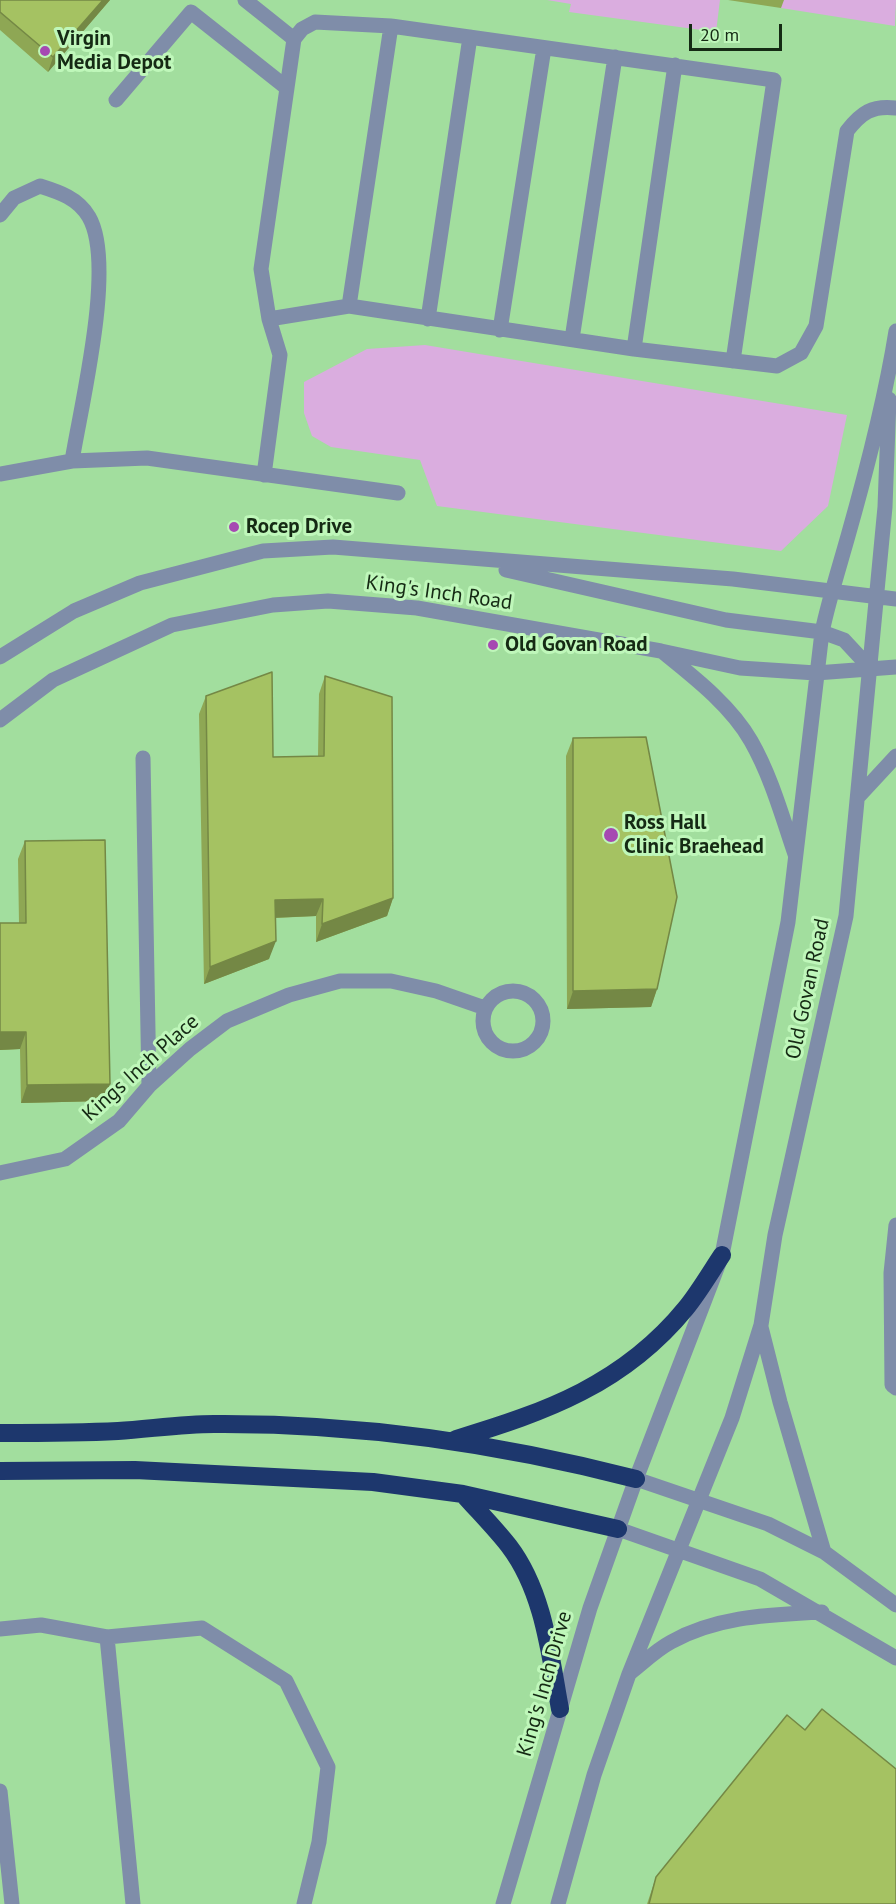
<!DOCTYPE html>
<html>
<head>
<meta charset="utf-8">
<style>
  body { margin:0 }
  #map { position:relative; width:896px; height:1904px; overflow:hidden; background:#b2e9ae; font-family:"PT Sans",sans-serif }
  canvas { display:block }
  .scale { position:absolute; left:689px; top:24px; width:93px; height:27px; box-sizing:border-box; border:3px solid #152a14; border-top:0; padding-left:8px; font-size:18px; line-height:21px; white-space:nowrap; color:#152a14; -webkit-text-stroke:4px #bff7ba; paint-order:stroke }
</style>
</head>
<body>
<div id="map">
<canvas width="896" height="1904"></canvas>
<div class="scale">20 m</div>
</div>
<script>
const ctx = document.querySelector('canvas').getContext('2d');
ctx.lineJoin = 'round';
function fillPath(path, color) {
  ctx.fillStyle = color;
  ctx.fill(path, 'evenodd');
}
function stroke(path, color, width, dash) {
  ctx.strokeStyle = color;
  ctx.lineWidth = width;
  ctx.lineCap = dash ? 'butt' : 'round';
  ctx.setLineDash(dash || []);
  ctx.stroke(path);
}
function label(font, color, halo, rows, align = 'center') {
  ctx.font = font + ' "PT Sans",sans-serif';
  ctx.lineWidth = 6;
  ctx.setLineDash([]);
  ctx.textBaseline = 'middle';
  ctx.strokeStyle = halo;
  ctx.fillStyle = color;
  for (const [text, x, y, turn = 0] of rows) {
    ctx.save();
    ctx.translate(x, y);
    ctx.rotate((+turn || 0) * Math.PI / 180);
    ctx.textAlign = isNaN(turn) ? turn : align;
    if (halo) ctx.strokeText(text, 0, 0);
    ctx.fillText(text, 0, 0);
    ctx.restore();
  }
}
fillPath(new Path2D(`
  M 0,0 L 896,0 L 896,1904 L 0,1904 Z`), '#a2de9e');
fillPath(new Path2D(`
  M 547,0 L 720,0 L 716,32 L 569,12 L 571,4 Z
  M 782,0 L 896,0 L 895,26 L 781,8 Z
  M 425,345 L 847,415 L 828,506 L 781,551 L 437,506 L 420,460 L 331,447 L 312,436 L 304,413 L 304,382 L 367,349 Z`), '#daaddf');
stroke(new Path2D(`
  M 245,0 L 294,39
  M 287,88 L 294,39 L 302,29 L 315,22 L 391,26 L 774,80 L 733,361
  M 116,100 L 191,12 L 287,88 L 261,269 L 269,319
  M 0,215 L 14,198 L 40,186 C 59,192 78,198 89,217 C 116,264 81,405 72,461
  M 349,306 L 391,26
  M 428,319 L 470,37
  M 500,330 L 544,48
  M 572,339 L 615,57
  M 634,349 L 675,65
  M 0,474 L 72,461 L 147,458 L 398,493
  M 264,475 L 280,355 L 269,319 L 349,306 L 634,349 L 777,366 L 801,353 L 816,326 L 847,131 C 861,113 872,105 896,108
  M 506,570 L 726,620 L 822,632 L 844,640 L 870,668
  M 664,653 C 695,678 731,706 751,741 C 771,776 782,816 795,854
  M 0,657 L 74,611 L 140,583 L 263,551 L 333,547 L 733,579 L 896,599
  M 0,720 L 53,680 L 172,625 L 273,605 L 328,601 L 417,608 L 661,651 L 740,668 L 816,673 L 896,667
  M 143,758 L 149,1086
  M 859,796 L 896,756
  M483 1021a30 30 0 1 1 60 0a30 30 0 1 1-60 0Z
  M 0,1173 L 65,1159 L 119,1121 L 149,1086 L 190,1049 L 227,1021 L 289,995 L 340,981 L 391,981 L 436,991 L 485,1008
  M 896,1225 L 891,1273 L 892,1385 L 896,1388
  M 761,1327 L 780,1402 L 824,1552
  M 636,1479 L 768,1524 L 824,1552 L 896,1605
  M 618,1529 L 760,1579 L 896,1658
  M 0,1629 L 41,1625 L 107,1637 L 133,1904
  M 107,1637 L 202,1628 L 286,1681 L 328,1767 L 319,1842 L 304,1904
  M 630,1673 C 643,1663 656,1650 671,1642 C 718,1616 769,1615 822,1612
  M 0,1791 L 12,1904
  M 503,1904 L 590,1608 L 636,1479 L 722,1255 L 788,922 L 822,632 C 829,599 839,568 848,536 C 867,469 885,400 896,331
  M 558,1904 L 594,1775 L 629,1674 L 732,1418 L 761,1325 L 775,1235 L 846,916 L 885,507 L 889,399`), '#7f8da9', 15);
stroke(new Path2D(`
  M 0,1433 C 39,1433 79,1433 118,1431 C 150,1429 182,1424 214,1424 C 357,1423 497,1443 636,1479
  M 456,1439 C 546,1412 624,1384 686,1308 C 699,1292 710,1273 722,1255
  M 0,1471 L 135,1470 L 373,1482 L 463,1494 L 618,1529
  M 463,1494 C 478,1511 495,1528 509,1546 C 544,1592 550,1655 560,1709`), '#1d376d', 18);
fillPath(new Path2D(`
  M 0,0 L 110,0 L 48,72 L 0,30 Z
  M 728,0 L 784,0 L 781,8 Z
  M 325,676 L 393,898 L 387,916 L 316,942 L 316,916 L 275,918 L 269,959 L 204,984 L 199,714 L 206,696 L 273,757 L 318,756 L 319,694 Z
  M 573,738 L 657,989 L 651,1007 L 567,1009 L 566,756 Z
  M 25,841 L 110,1084 L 103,1101 L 21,1103 L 20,1049 L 0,1050 L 0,923 L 19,923 L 18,859 Z
  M 805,1730 L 896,1904 L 647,1904 L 656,1877 Z`), '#8ea754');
fillPath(new Path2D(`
  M 103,0 L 110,0 L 48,72 L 53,57 Z
  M 393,898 L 387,916 L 316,942 L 322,924 Z
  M 323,899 L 316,916 L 269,918 L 275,900 Z
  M 276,941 L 269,959 L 204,984 L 210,967 Z
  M 657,989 L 651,1007 L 567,1009 L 573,991 Z
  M 0,1032 L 26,1032 L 20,1049 L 0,1050 Z
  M 110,1084 L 103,1101 L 21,1103 L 27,1085 Z`), '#748845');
const building = new Path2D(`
  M 0,0 L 103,0 L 53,57 L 0,12 Z
  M 272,672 L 273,757 L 324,756 L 325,676 L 392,697 L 393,898 L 322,924 L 323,899 L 275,900 L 276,941 L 210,967 L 206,696 Z
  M 646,737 L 677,897 L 657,989 L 573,991 L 573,738 Z
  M 105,840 L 110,1084 L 27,1085 L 26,1032 L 0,1032 L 0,923 L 26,923 L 25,841 Z
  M 822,1709 L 896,1769 L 896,1904 L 649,1904 L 656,1877 L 787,1715 L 805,1730 Z`);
fillPath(building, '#a5c262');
stroke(building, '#748845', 1.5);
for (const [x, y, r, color] of [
  [45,51,6,"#a649b2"],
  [234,527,6,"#a649b2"],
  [493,645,6,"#a649b2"],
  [611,835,8,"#a649b2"]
]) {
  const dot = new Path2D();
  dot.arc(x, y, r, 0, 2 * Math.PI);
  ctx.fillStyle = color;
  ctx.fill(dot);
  stroke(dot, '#bff7ba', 2);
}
label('bold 21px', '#152a14', '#bff7ba', [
  ["Virgin",57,39],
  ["Media Depot",57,63],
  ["Rocep Drive",246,527],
  ["Old Govan Road",505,645],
  ["Ross Hall",624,823],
  ["Clinic Braehead",624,847]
], 'left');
label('21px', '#152a14', '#bff7ba', [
  ["King's Inch Road",439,593,8],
  ["Old Govan Road",808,989,-78],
  ["Kings Inch Place",141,1068,-42],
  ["King's Inch Drive",545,1684,-74]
]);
</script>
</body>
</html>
